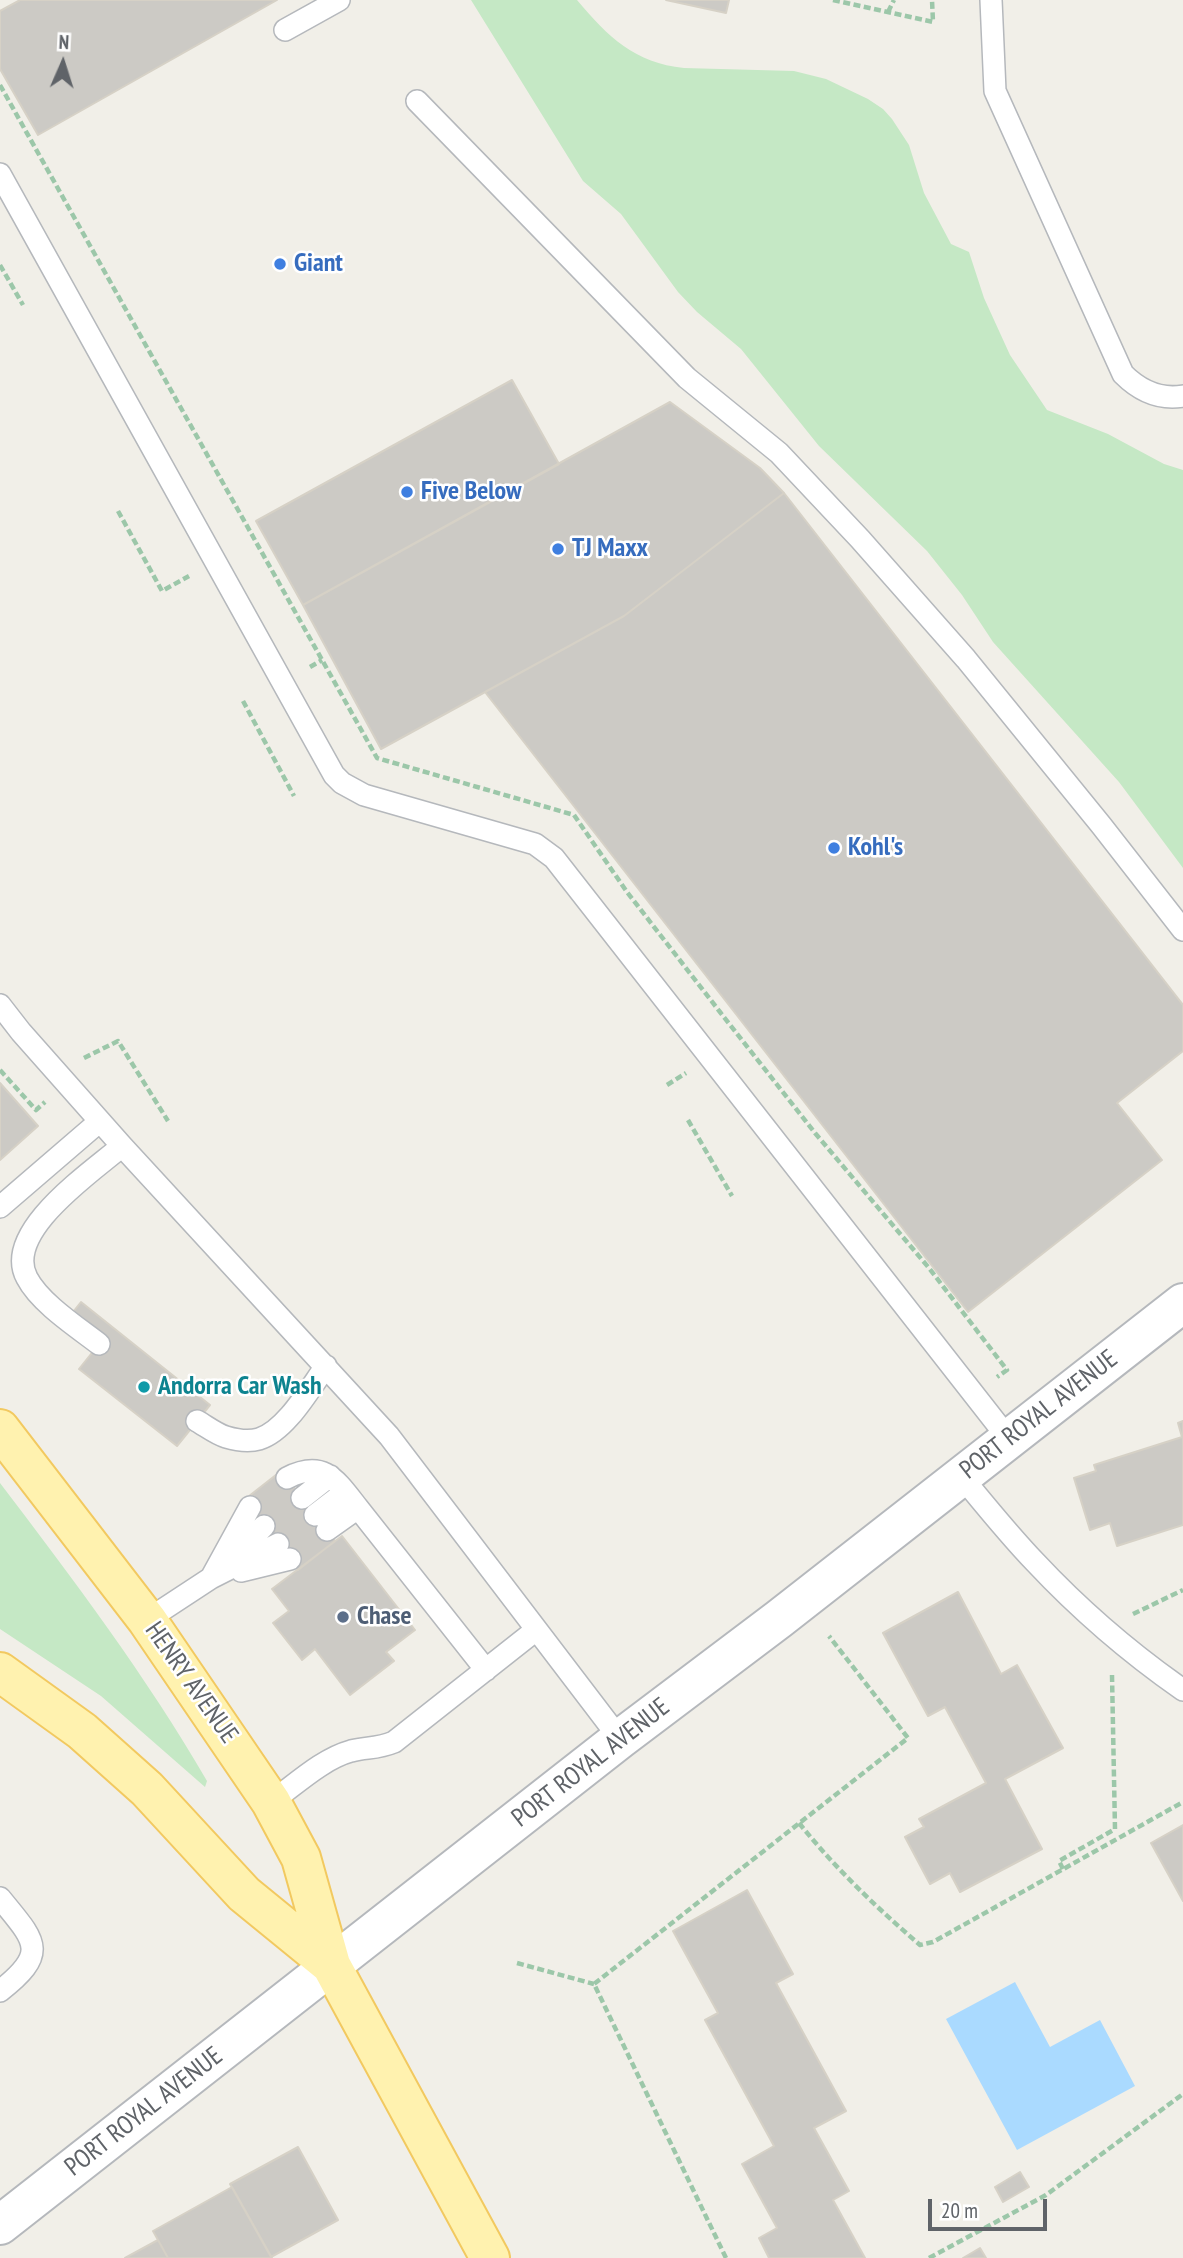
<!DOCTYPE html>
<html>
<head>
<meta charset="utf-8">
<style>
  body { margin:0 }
  #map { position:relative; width:1183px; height:2258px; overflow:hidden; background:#f1efe8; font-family:"PT Sans Narrow",sans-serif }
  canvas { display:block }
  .north { position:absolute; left:28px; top:28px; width:70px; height:70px; -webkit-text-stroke:5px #fff; paint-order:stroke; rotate:3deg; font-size:19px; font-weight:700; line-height:28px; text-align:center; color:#5f6368 }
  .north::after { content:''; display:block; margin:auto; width:24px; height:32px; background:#5f6368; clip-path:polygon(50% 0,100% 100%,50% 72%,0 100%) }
  .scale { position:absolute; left:928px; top:2199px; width:119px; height:32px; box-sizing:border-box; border:4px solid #5f6368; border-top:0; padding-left:9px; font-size:21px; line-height:24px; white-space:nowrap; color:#5f6368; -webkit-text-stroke:5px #fff; paint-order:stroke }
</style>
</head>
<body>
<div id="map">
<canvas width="1183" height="2258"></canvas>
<div class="north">N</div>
<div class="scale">20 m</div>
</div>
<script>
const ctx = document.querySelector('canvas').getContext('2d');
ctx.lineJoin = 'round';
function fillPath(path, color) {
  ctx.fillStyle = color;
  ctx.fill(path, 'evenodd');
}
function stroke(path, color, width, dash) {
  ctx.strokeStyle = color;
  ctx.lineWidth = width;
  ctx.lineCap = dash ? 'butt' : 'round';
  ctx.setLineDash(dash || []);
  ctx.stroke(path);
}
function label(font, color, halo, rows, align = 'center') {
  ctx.font = font + ' "PT Sans Narrow",sans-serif';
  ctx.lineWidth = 5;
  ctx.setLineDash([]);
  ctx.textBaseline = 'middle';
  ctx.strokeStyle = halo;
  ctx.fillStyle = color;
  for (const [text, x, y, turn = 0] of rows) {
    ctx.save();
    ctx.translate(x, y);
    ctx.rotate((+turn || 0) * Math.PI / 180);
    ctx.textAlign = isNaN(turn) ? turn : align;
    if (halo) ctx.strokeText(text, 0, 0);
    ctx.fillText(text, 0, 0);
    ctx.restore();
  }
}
fillPath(new Path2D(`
  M 471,0 L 577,0 C 608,37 635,63 684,68 L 794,71 L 826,79 L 868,99 L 883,109 L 892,119 L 909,145 L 924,193 L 951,244 L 969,252 L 984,298 L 1010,355 L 1047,410 L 1108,434 L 1164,464 L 1183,470 L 1183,868 L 1119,782 L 993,642 L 962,595 L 927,551 L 819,446 L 741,349 L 697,312 L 678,292 L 621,214 L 583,181 Z
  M 0,1483 C 73,1579 147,1677 207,1781 L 205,1787 L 101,1696 L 0,1629 Z`), '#c5e8c5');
fillPath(new Path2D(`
  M 1015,1982 L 1050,2047 L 1100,2020 L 1135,2086 L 1017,2150 L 946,2019 Z`), '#aadaff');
const building = new Path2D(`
  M 20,0 L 277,0 L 38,135 L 0,69 L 0,11 Z
  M 666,0 L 729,0 L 726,13 Z
  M 512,380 L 559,464 L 303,605 L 256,521 Z
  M 670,402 L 760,468 L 784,493 L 624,616 L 381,749 L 303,605 Z
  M 784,493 L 1183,1005 L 1183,1051 L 1117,1103 L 1162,1160 L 968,1312 L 485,692 L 624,616 Z
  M 0,1083 L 38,1126 L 0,1160 Z
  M 81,1302 L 210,1405 L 177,1446 L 79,1369 L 99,1344 L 73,1312 Z
  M 1183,1421 L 1183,1525 L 1117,1546 L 1110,1523 L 1090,1530 L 1074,1478 L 1096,1471 L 1094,1465 L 1182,1437 L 1178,1423 Z
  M 281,1471 L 335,1541 L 298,1570 L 244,1500 Z
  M 342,1536 L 415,1630 L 386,1652 L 394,1661 L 350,1695 L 315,1649 L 302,1660 L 273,1623 L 289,1611 L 272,1589 Z
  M 958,1592 L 1001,1674 L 1017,1665 L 1063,1748 L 1005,1779 L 1042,1849 L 960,1892 L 950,1873 L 930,1884 L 905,1837 L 924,1827 L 919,1819 L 986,1783 L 945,1707 L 928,1716 L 883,1633 Z
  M 1183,1825 L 1183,1901 L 1151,1843 Z
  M 747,1890 L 793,1974 L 776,1983 L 846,2111 L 814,2128 L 849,2191 L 833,2200 L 865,2258 L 769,2258 L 759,2238 L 777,2228 L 742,2164 L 774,2146 L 705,2020 L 718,2013 L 673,1931 Z
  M 298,2147 L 338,2220 L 271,2257 L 230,2184 Z
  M 1020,2172 L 1029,2187 L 1003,2202 L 995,2187 Z
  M 232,2187 L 272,2258 L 168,2258 L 153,2231 Z
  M 158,2240 L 168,2258 L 125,2258 Z
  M 980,2248 L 986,2258 L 963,2258 Z`);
fillPath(building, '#cccac5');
stroke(building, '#d6d1c6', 2);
const service = new Path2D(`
  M 991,0 L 995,91 L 1123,374 C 1139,390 1159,400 1183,396
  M 285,30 L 339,0
  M 417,101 L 687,378 L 779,453 L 860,539 L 966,659 L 1101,825 L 1183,930
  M 0,174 L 334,775 L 342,783 L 364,795 L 535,844 L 554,858 L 1008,1438
  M 0,1005 L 21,1032 L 122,1146 L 389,1436 L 620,1739
  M 0,1207 L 100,1121
  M 99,1344 C 77,1327 40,1303 27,1278 C 2,1232 92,1172 122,1146
  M 197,1421 C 206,1426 216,1434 226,1437 C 236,1440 249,1442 259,1439 C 286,1431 310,1388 326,1366
  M 961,1476 C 985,1505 1009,1535 1035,1562 C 1079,1609 1130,1653 1183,1690
  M 287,1478 C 324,1459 336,1480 358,1508
  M 302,1498 L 330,1476
  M 315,1515 L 345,1492
  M 327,1530 L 358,1508 L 486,1670
  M 228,1562 L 264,1526
  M 241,1571 L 290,1559
  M 211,1578 L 250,1507
  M 147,1620 L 211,1578 L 278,1544
  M 271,1802 C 295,1785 322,1759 351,1751 C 367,1747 377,1749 394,1742 L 536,1630
  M 0,1898 C 35,1941 50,1952 0,1991`);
const minor = new Path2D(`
  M 0,2225 L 620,1739 L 779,1619 L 1183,1303`);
const primary = new Path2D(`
  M 0,1429 L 147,1620 L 271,1802 L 301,1858 L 331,1965 L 490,2258
  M 0,1672 L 82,1731 L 147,1789 L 244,1894 L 331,1965`);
stroke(service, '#b5b8bc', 24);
stroke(minor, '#b5b8bc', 42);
stroke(primary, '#f2c960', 42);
stroke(new Path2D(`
  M 833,0 L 933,22 L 932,0
  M 888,12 L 894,0
  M 0,85 L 377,758 L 574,815 L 627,892 L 720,1012 L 815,1133 L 929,1268 L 1007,1370 L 997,1377
  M 0,265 L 23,305
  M 118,511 L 162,591 L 189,576
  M 310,667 L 322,660
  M 243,701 L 294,796
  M 84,1058 L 118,1041 L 168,1121
  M 0,1070 L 36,1110 L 45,1102
  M 667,1085 L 686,1073
  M 688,1120 L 732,1196
  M 1133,1614 L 1183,1590
  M 799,1823 C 836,1869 876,1907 920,1945 L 933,1942 L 1183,1802
  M 1063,1869 L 1059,1861 L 1115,1829 L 1112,1675
  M 517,1963 L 594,1984
  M 726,2258 L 594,1984 L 908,1738 L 829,1636
  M 929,2258 L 1046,2195 L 1183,2094`), '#9cc7a9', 4.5, [7, 3.5]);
stroke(service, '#fff', 21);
stroke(minor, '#fff', 38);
stroke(primary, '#fff2af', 38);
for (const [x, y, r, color] of [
  [280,264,7,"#3f7fe0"],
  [407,492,7,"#3f7fe0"],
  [558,549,7,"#3f7fe0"],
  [834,848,7,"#3f7fe0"],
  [144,1387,7,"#0f9aa8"],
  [343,1617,7,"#5c6f8a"]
]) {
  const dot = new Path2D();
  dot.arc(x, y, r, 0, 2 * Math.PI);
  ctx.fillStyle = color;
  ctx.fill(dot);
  stroke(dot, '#fff', 2.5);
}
label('bold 26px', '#366cbe', '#fff', [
  ["Giant",294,264],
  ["Five Below",421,492],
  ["TJ Maxx",572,549],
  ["Kohl's",848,848]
], 'left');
label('bold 26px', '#0d838f', '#fff', [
  ["Andorra Car Wash",158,1387]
], 'left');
label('26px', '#5f6368', '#fff', [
  ["PORT ROYAL AVENUE",1039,1415,-38],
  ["HENRY AVENUE",191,1683,55],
  ["PORT ROYAL AVENUE",591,1763,-38],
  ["PORT ROYAL AVENUE",144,2112,-38]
]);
label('bold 26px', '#4e5e75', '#fff', [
  ["Chase",357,1617]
], 'left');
</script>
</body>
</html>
